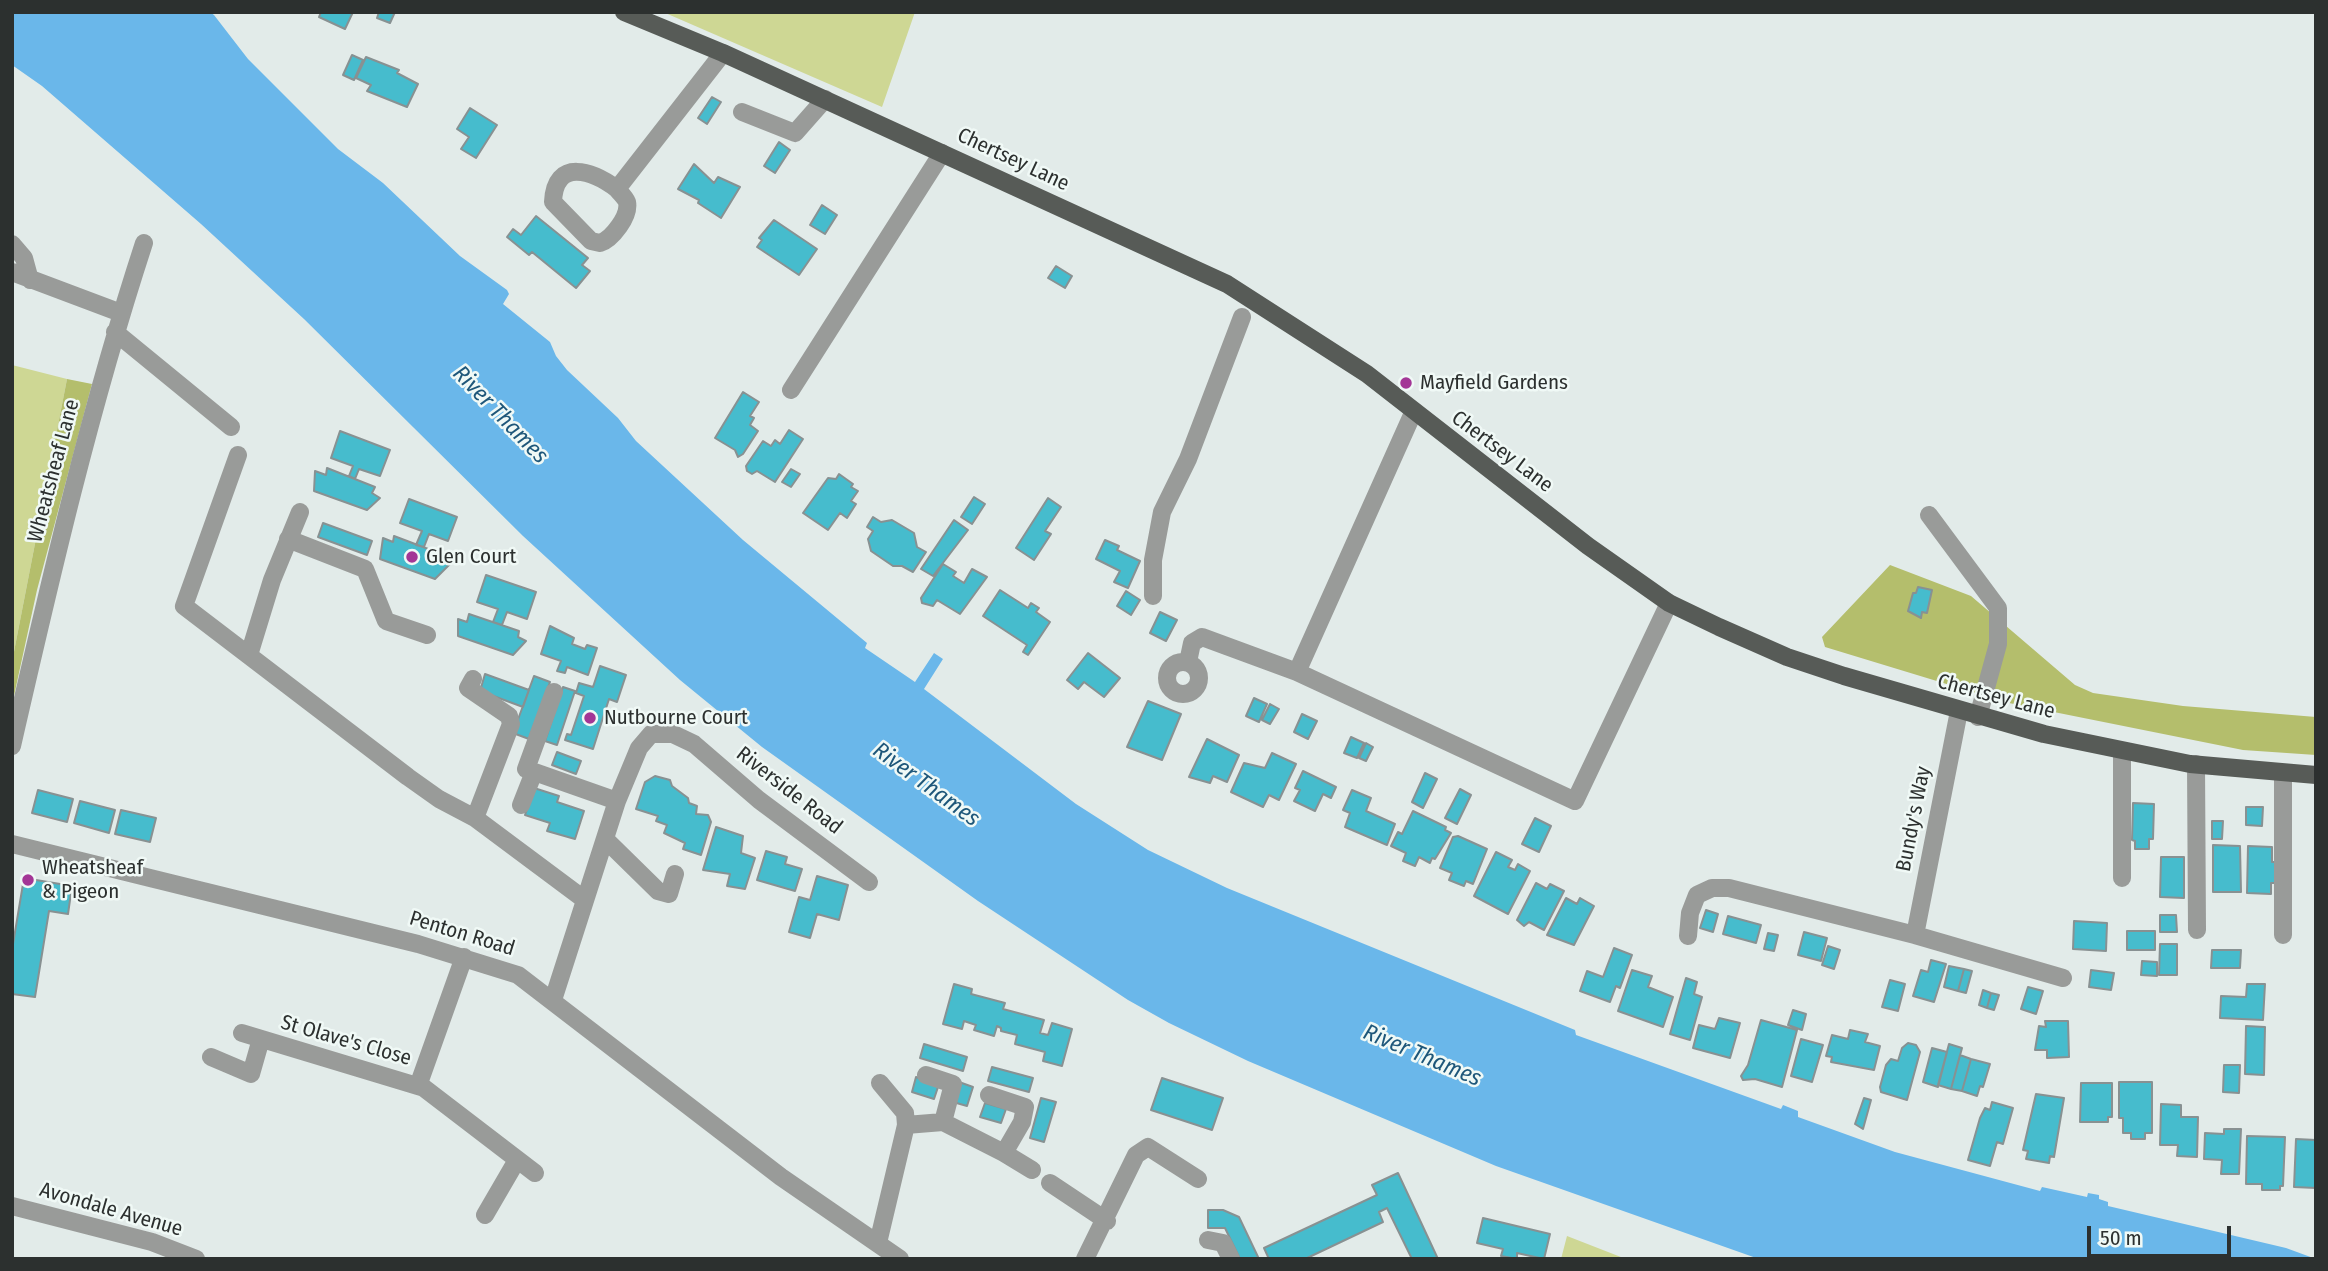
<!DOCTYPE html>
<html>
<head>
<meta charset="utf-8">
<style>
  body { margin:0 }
  #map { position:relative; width:2328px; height:1271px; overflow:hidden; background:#e2ebe9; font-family:"Fira Sans Condensed",sans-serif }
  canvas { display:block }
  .frame { position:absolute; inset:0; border:14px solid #2c302f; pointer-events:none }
  .scale { position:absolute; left:2087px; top:1226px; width:144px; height:32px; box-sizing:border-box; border:4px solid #2c302f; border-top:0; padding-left:9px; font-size:21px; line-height:24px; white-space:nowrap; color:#2c302f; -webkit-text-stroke:5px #f0f9f6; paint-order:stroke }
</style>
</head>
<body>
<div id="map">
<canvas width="2328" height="1271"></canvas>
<div class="frame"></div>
<div class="scale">50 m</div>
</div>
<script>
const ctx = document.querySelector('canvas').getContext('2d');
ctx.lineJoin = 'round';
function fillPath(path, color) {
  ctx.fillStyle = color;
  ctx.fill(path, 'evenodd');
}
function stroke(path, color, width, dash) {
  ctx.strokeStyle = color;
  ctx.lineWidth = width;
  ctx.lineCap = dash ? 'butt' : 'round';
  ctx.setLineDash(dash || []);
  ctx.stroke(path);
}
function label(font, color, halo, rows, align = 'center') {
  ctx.font = font + ' "Fira Sans Condensed",sans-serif';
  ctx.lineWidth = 5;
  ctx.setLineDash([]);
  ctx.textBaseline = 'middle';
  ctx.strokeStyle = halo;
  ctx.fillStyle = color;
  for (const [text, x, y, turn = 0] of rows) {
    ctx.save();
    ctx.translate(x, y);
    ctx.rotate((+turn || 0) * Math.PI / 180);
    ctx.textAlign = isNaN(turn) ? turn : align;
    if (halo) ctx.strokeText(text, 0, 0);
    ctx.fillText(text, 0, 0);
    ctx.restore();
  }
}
fillPath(new Path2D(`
  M 663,12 L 915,12 L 882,107 Z
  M 12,365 L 67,379 L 12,662 Z
  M 1567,1236 L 1626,1259 L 1561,1259 Z`), '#ced794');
fillPath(new Path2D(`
  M 67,379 L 92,384 L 37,590 L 12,705 L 12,662 Z
  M 1890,565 L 1971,596 L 2075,685 L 2093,693 L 2183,706 L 2316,717 L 2316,755 L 2243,750 L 2009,703 L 1825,647 L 1822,637 Z`), '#b4be6c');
fillPath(new Path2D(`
  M 12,12 L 210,12 L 214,15 L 248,59 L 338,149 L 383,183 L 460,256 L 507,290 L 509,294 L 503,304 L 550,342 L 556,356 L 567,370 L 618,418 L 636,441 L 743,540 L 867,643 L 865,648 L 915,682 L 934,653 L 943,659 L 924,689 L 1076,804 L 1148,850 L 1227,888 L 1575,1030 L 1576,1035 L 1781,1109 L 1783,1105 L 1798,1111 L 1798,1117 L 1895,1152 L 2040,1191 L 2042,1187 L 2087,1197 L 2088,1193 L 2099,1195 L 2099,1199 L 2108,1202 L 2108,1206 L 2286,1248 L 2316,1259 L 1759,1259 L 1496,1166 L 1248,1061 L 1169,1023 L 1128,1000 L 978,901 L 762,747 L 680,680 L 523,536 L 304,319 L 201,224 L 42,86 L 12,65 Z`), '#6ab7ea');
const building = new Path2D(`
  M 321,12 L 353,12 L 345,29 L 319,17 Z
  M 379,12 L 395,12 L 390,23 L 377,18 Z
  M 352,55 L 363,60 L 354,80 L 343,75 Z
  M 366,57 L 399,70 L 397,73 L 418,84 L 407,107 L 367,91 L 371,85 L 356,78 Z
  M 712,97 L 721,102 L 707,124 L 698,118 Z
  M 470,108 L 497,125 L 476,158 L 461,149 L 469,137 L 457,129 Z
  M 779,142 L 790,150 L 775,173 L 764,166 Z
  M 694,164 L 714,183 L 718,177 L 740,187 L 721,218 L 698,203 L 699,200 L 678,189 Z
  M 822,205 L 837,215 L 825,234 L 810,225 Z
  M 536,216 L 588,258 L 582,265 L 590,271 L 576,288 L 532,252 L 529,255 L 507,237 L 513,229 L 521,235 Z
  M 774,220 L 817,249 L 799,275 L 757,247 L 762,240 L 759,238 Z
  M 1056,266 L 1072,276 L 1065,288 L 1048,278 Z
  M 743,392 L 759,402 L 750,416 L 754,418 L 750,425 L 758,431 L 743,454 L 738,457 L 735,450 L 715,438 Z
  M 789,430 L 803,439 L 775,482 L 757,471 L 752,474 L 747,471 L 746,466 L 763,441 L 771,446 L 775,440 L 780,444 Z
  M 340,431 L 390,450 L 380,476 L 359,469 L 355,479 L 349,476 L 353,466 L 331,458 Z
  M 327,468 L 375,487 L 372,493 L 380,498 L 367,510 L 314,491 L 315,471 L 326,475 Z
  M 791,469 L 800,474 L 791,487 L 782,482 Z
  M 839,474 L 853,484 L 851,487 L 858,491 L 851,501 L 856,504 L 847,518 L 840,513 L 828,530 L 803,513 L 828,478 L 836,479 Z
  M 974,497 L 985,504 L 972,524 L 961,517 Z
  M 1048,498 L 1061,507 L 1045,531 L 1051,534 L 1034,560 L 1016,548 Z
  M 409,499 L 457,517 L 448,541 L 429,534 L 424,547 L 416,545 L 422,531 L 400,523 Z
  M 873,517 L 881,522 L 892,520 L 914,533 L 917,547 L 926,552 L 913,572 L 902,566 L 893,566 L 871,551 L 868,539 L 873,531 L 867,527 Z
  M 954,520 L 968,530 L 933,576 L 921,569 Z
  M 323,523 L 372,541 L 367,555 L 318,537 Z
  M 394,536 L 444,555 L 442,561 L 450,564 L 435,579 L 380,559 L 383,538 L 393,542 Z
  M 1105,540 L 1119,546 L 1117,550 L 1140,561 L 1128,588 L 1114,582 L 1120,571 L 1096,559 Z
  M 943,564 L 956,572 L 953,576 L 964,583 L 972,569 L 987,577 L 960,614 L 937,600 L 933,606 L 922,603 L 921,598 Z
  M 486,575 L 536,592 L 527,619 L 507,612 L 502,625 L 493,622 L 498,609 L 477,602 Z
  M 1918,587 L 1932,590 L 1927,613 L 1922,612 L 1921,618 L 1908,611 L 1913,593 L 1916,593 Z
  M 1000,590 L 1028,608 L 1031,603 L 1039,608 L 1036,612 L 1050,622 L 1028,655 L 1023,652 L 1027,645 L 983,616 Z
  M 1126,591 L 1140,600 L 1131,615 L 1117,606 Z
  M 1160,612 L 1177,620 L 1166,641 L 1150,633 Z
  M 469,614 L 519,631 L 518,637 L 526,641 L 513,655 L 458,636 L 458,619 L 467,622 Z
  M 550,626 L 574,638 L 572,644 L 585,649 L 587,645 L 597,648 L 588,675 L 567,667 L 565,673 L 557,671 L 561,661 L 541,654 Z
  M 1088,653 L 1120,678 L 1104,697 L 1084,682 L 1078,689 L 1067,680 Z
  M 600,666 L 626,675 L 617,702 L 609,699 L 593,749 L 565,740 L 567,734 L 571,735 L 584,696 L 576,693 L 579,683 L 593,687 Z
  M 485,674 L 529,690 L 523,707 L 480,691 Z
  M 534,676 L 550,682 L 529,739 L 513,733 Z
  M 563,687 L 575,691 L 557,745 L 545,741 Z
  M 1254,698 L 1267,704 L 1259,722 L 1246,716 Z
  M 1148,701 L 1181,714 L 1162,760 L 1127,747 Z
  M 1270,704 L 1279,709 L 1270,724 L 1262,720 Z
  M 1302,714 L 1317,721 L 1308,739 L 1294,732 Z
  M 1351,737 L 1364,743 L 1357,758 L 1344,753 Z
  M 1207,739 L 1239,755 L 1227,782 L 1213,776 L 1210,783 L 1189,777 Z
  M 1366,743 L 1373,747 L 1366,761 L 1359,758 Z
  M 557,752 L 581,761 L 576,774 L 552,765 Z
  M 1272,753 L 1296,764 L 1279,800 L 1269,795 L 1263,807 L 1231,792 L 1244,763 L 1265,768 Z
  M 1303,771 L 1336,787 L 1331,798 L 1323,794 L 1315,811 L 1294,801 L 1300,790 L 1295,788 Z
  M 1425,773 L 1437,779 L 1423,808 L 1412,802 Z
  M 655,776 L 670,780 L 672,786 L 688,798 L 689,803 L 697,806 L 696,814 L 708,815 L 711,822 L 701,855 L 683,849 L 685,843 L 664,833 L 667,825 L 656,821 L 658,816 L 636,809 L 645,782 Z
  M 534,788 L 559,796 L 557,802 L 584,811 L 575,839 L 547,831 L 550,823 L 525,815 Z
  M 1460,789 L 1471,795 L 1457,824 L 1445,818 Z
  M 38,790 L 73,799 L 67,822 L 32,813 Z
  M 1352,790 L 1371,798 L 1366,811 L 1395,824 L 1387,845 L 1345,827 L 1350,813 L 1343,810 Z
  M 80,801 L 115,810 L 109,833 L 74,823 Z
  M 2133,803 L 2154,804 L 2153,839 L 2149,839 L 2149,849 L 2135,849 L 2135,841 L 2132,840 Z
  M 2246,807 L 2263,807 L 2262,826 L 2246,825 Z
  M 121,810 L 156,818 L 150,842 L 115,834 Z
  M 1413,811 L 1446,827 L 1445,830 L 1451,833 L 1435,859 L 1432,858 L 1430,863 L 1419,857 L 1415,866 L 1403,861 L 1406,853 L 1391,846 L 1398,832 L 1402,834 Z
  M 1535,818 L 1551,826 L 1539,852 L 1522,844 Z
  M 2212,821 L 2223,821 L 2222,839 L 2212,839 Z
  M 716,827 L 743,836 L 741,853 L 755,858 L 745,889 L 727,886 L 730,874 L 703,870 Z
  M 1458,836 L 1487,849 L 1473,884 L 1466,881 L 1464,886 L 1449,880 L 1452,873 L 1440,868 L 1453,837 Z
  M 2213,845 L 2240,846 L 2241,892 L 2213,892 Z
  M 2248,846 L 2272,847 L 2272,862 L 2278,862 L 2278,883 L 2271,883 L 2271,894 L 2247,893 Z
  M 766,851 L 787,857 L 785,864 L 802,869 L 795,891 L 757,880 Z
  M 1496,852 L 1512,860 L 1508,867 L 1515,870 L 1518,864 L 1530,871 L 1508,914 L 1474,896 Z
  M 2161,857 L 2184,857 L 2184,898 L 2160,897 Z
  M 817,876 L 848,885 L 839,920 L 817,914 L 810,938 L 789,932 L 799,897 L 810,900 Z
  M 24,878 L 72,886 L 68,914 L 49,911 L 35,997 L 12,994 L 12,950 Z
  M 1536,883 L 1547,889 L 1550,884 L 1564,891 L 1544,930 L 1529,922 L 1524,926 L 1517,920 Z
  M 1566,898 L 1577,904 L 1580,898 L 1594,906 L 1574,945 L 1547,935 Z
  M 1706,910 L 1718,914 L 1713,932 L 1700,928 Z
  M 2160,915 L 2176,915 L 2177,932 L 2160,932 Z
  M 1728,916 L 1761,925 L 1756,943 L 1723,934 Z
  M 2074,921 L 2107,923 L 2106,951 L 2073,949 Z
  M 2127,931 L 2155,931 L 2155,950 L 2127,950 Z
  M 1804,932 L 1827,938 L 1821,961 L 1798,955 Z
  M 1768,933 L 1778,935 L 1774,951 L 1764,949 Z
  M 2160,944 L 2177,944 L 2177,975 L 2159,975 Z
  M 1828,946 L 1840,950 L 1834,969 L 1822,965 Z
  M 1614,948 L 1632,955 L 1620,988 L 1616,986 L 1610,1002 L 1580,991 L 1587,971 L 1603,977 Z
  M 2212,950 L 2241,950 L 2240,968 L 2211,968 Z
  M 1931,960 L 1946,964 L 1934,1002 L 1913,996 L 1921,970 L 1928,972 Z
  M 2142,961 L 2157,962 L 2157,976 L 2141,975 Z
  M 1949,966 L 1964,969 L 1958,991 L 1944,987 Z
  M 1964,969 L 1972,971 L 1966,993 L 1958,991 Z
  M 1632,970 L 1652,976 L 1648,987 L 1673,997 L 1663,1027 L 1618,1011 Z
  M 2091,970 L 2114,973 L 2111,990 L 2089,987 Z
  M 1686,978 L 1697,982 L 1694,994 L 1702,997 L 1690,1040 L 1670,1034 Z
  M 1890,980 L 1905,984 L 1898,1011 L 1882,1007 Z
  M 954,984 L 972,989 L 971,994 L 1005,1003 L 1003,1009 L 1044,1020 L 1040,1033 L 1048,1035 L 1052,1023 L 1072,1029 L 1062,1066 L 1043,1061 L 1045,1052 L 1015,1044 L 1017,1035 L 1001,1031 L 1001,1028 L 997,1026 L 994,1036 L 974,1030 L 976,1025 L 964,1021 L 962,1029 L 943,1024 Z
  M 2247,984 L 2265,984 L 2263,1020 L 2220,1018 L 2221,996 L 2246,997 Z
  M 2028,987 L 2043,991 L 2036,1014 L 2021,1009 Z
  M 1983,990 L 1991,993 L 1987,1008 L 1979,1005 Z
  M 1991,993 L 1999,995 L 1994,1010 L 1987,1008 Z
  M 1793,1010 L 1806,1014 L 1802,1030 L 1788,1025 Z
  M 1719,1018 L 1740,1023 L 1730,1058 L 1693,1048 L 1699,1025 L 1715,1029 Z
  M 1761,1020 L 1797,1030 L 1782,1087 L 1755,1079 L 1743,1080 L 1741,1076 L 1748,1065 Z
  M 2045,1021 L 2068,1021 L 2069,1057 L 2047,1058 L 2047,1050 L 2035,1050 L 2039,1026 L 2046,1027 Z
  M 2246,1026 L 2265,1027 L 2264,1075 L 2245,1074 Z
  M 1850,1030 L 1868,1034 L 1865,1042 L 1880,1046 L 1874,1070 L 1831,1062 L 1832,1057 L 1826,1056 L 1832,1035 L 1848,1039 Z
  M 1801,1039 L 1823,1045 L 1812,1082 L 1791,1076 Z
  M 1908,1043 L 1916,1045 L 1920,1052 L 1907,1100 L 1881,1092 L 1880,1087 L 1886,1065 L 1891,1059 L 1898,1061 L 1902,1048 Z
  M 924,1044 L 967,1057 L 963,1071 L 920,1058 Z
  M 1949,1044 L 1962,1048 L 1951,1089 L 1938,1085 Z
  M 1932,1048 L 1947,1052 L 1938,1087 L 1923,1082 Z
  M 1960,1055 L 1971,1059 L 1962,1091 L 1951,1089 Z
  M 1971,1059 L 1990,1064 L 1983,1087 L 1980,1086 L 1977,1096 L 1962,1091 Z
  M 2224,1065 L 2240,1065 L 2239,1093 L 2223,1092 Z
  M 992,1067 L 1033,1078 L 1029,1092 L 988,1081 Z
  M 916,1077 L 939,1084 L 934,1099 L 912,1092 Z
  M 1162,1078 L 1223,1098 L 1212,1130 L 1151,1110 Z
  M 959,1082 L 973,1087 L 967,1106 L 953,1102 Z
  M 2119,1082 L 2152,1082 L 2152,1133 L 2145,1133 L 2145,1139 L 2131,1139 L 2131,1133 L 2123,1133 L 2123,1118 L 2119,1118 Z
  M 2081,1083 L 2112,1083 L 2112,1117 L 2108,1117 L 2108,1122 L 2080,1122 Z
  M 2036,1094 L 2064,1098 L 2054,1157 L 2050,1156 L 2049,1163 L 2026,1159 L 2028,1151 L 2023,1150 Z
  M 1041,1098 L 1056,1102 L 1044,1142 L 1030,1138 Z
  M 1864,1098 L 1871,1100 L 1863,1129 L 1855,1124 Z
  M 1992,1102 L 2013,1108 L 2003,1144 L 1997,1142 L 1990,1166 L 1968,1160 L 1980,1118 L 1985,1108 L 1990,1110 Z
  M 985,1103 L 1006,1109 L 1001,1123 L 980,1117 Z
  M 2161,1104 L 2181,1105 L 2181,1117 L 2198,1117 L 2197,1157 L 2177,1156 L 2178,1145 L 2160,1145 Z
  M 2224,1129 L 2241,1129 L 2239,1174 L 2221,1174 L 2222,1160 L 2204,1159 L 2205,1133 L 2224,1134 Z
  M 2247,1136 L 2285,1137 L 2283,1186 L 2280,1186 L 2280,1190 L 2262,1190 L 2262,1184 L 2246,1184 Z
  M 2296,1139 L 2316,1140 L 2316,1188 L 2294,1187 Z
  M 1398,1173 L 1438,1259 L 1412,1259 L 1387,1208 L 1379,1212 L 1383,1222 L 1305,1259 L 1269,1259 L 1264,1248 L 1377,1195 L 1372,1185 Z
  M 1208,1210 L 1223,1210 L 1239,1217 L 1259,1259 L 1240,1259 L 1225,1228 L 1208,1228 Z
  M 1483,1218 L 1550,1234 L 1544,1259 L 1517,1253 L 1517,1259 L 1501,1256 L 1503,1249 L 1477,1243 Z`);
fillPath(building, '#46bccd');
stroke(building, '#889192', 2);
stroke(new Path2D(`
  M 742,112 L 795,133 L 825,99
  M 617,189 C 593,171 555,157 553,202 L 591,241 L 600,243 C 612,239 630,216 627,202 C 625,197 620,193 617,189 L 723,53
  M 12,244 L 24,258 L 30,280
  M 12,272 L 121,313
  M 115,332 L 231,427
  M 791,390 L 942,153
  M 1413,413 L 1297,672 L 1575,801 L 1669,603
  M 238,455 L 184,606 L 408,777 L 439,799 L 475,818 L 585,900
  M 1929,515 L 1998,608 L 1998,644 L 1978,717
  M 288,539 L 365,569 L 386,621 L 427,635
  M 1153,596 L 1153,560 L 1162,512 L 1188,459 L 1242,317
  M 249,655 L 272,580 L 300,512
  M1167 678a16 16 0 1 1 32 0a16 16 0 1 1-32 0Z
  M 1188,662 L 1192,643 L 1202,637 L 1297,672
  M 473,679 L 468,688 L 509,716 L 511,724 L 475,818
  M 554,692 L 526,769 L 617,801
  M 12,746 C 51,576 90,408 144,243
  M 2196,764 L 2197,930
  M 521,805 L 534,772
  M 605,839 L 658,891 L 669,894 L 675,874
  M 12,844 L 418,944 L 518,975 L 781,1177 L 900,1259
  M 2122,878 L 2122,751
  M 1915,935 L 1959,711
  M 2283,935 L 2283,773
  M 1688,936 L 1690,913 L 1697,895 L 1712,888 L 1729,888 L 1915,935 L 2063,978
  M 553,1000 L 617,801 L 639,748 L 651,734 L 673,734 L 694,744 L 759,800 L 869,882
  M 242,1033 L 424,1088 L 535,1173
  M 211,1057 L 251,1074 L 261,1039
  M 926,1075 L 953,1084 L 943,1122
  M 880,1083 L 905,1113 L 906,1125
  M 418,1086 L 464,957
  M 1004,1153 L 1032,1170
  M 1050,1183 L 1107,1221
  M 12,1206 L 152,1242 L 196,1259
  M 485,1215 L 517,1160
  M 1208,1240 L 1223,1243 L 1231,1259
  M 878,1243 L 906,1125 L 943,1122 L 1004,1153 L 1022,1122 L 1025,1107 L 989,1095
  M 1085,1259 L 1136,1155 L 1148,1147 L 1198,1179`), '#999b99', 18);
stroke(new Path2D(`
  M 624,12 L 723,53 L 1227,284 L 1367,374 L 1588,546 L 1669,603 L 1719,627 L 1787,657 L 1844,676 L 2044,734 L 2190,764 L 2316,775`), '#575b57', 18);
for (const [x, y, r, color] of [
  [1406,383,7,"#a33696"],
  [412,557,7,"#a33696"],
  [590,718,7,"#a33696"],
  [28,880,7,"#a33696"]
]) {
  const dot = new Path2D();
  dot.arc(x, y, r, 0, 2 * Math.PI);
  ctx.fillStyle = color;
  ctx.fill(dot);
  stroke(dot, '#f0f9f6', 2.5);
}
label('21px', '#2c302f', '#f0f9f6', [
  ["Chertsey Lane",1013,160,25],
  ["Chertsey Lane",1502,452,37],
  ["Wheatsheaf Lane",54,471,-75],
  ["Chertsey Lane",1996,697,15],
  ["Riverside Road",789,791,38],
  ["Bundy's Way",1914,819,-79],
  ["Penton Road",462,934,17],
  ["St Olave's Close",346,1041,16],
  ["Avondale Avenue",111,1210,16]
]);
label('21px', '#2c302f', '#f0f9f6', [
  ["Mayfield Gardens",1420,383],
  ["Glen Court",426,557],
  ["Nutbourne Court",604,718],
  ["Wheatsheaf",42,868],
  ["& Pigeon",42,892]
], 'left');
label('italic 23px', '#1e577a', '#f0f9f6', [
  ["River Thames",500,415,46],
  ["River Thames",926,785,36],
  ["River Thames",1422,1056,23]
]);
</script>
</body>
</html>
